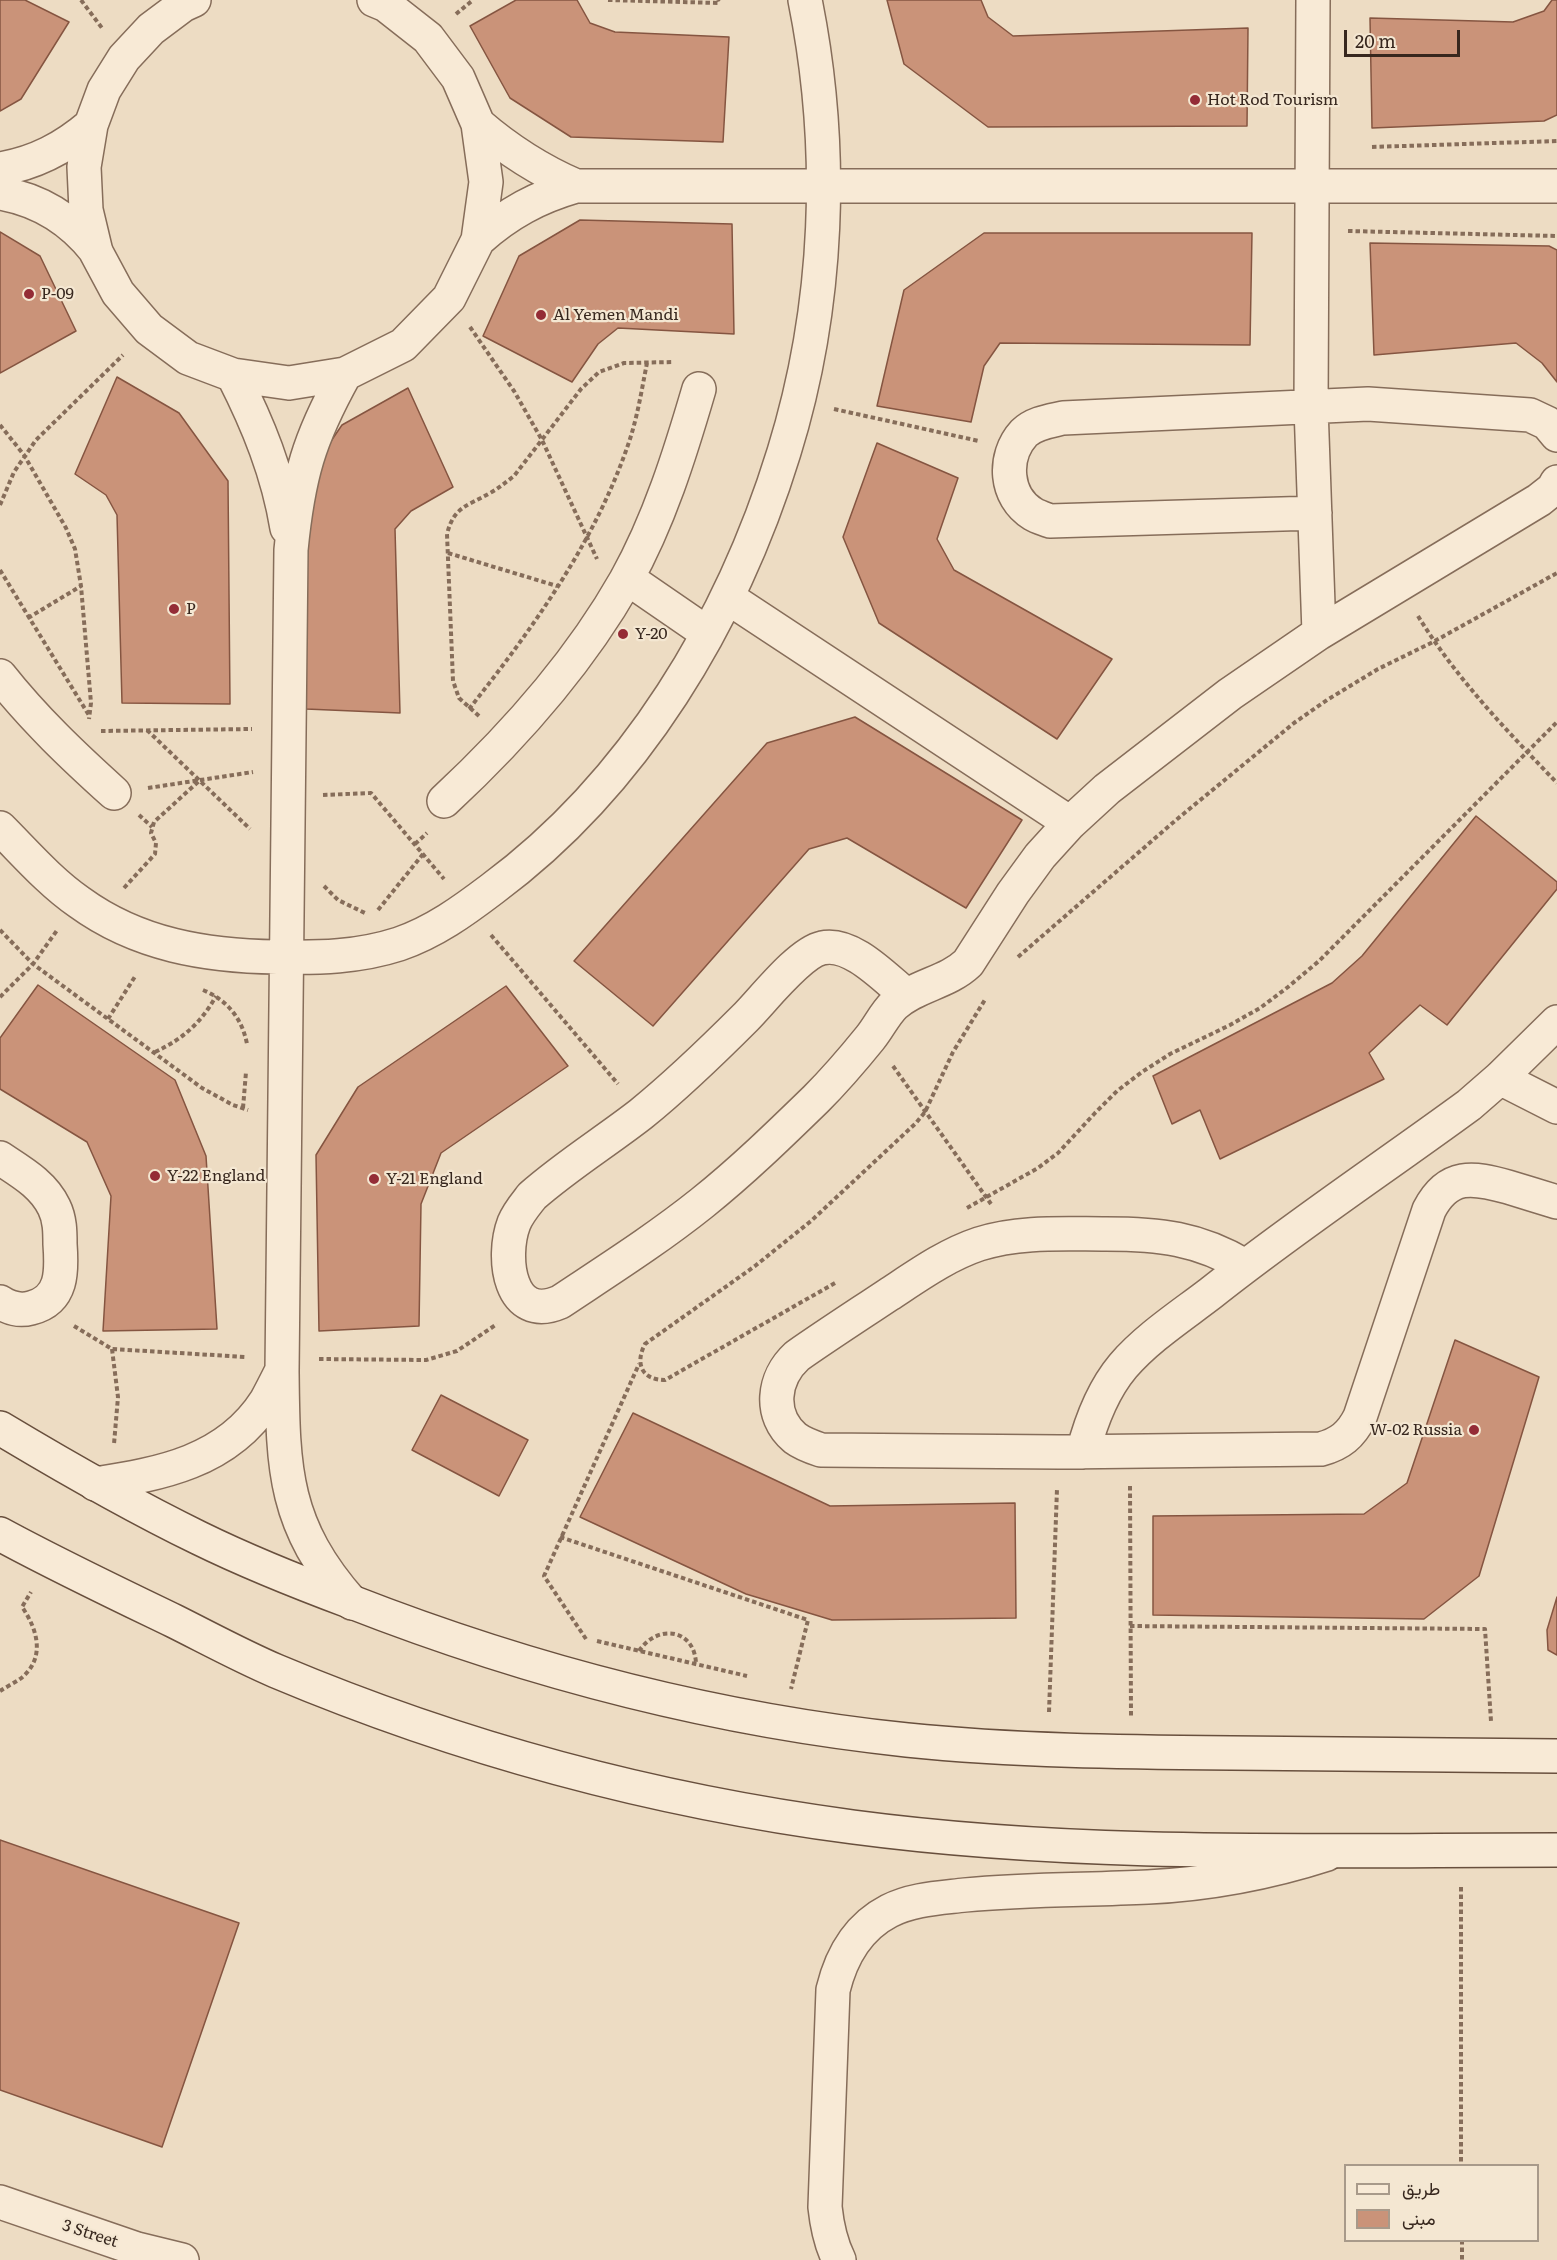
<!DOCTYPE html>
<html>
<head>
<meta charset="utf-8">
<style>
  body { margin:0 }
  #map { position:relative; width:1557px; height:2260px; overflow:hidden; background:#eddcc3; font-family:Literata,Vazirmatn,serif }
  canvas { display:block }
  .legend { position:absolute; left:1344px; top:2164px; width:195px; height:78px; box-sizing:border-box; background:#f4e7d2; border:2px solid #a89a8a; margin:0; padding:8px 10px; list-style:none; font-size:18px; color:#37271e }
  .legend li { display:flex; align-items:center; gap:12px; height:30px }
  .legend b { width:30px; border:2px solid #a89a8a }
  .scale { position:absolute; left:1344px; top:30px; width:116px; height:27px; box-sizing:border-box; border:3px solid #37271e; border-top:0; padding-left:8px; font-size:18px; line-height:21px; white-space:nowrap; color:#37271e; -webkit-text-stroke:4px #f4e7d2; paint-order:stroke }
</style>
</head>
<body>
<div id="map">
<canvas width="1557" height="2260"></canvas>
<ul class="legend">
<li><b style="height:8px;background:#f8ead6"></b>طريق</li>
<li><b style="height:16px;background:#ca9379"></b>مبنى</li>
</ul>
<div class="scale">20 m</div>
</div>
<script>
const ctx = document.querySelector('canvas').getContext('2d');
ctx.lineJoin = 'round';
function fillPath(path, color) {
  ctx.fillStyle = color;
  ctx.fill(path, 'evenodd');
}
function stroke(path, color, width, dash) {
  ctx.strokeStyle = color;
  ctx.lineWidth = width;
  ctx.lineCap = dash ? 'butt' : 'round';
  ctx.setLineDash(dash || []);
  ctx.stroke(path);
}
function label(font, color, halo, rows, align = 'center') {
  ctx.font = font + ' Literata,serif';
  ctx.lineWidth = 4.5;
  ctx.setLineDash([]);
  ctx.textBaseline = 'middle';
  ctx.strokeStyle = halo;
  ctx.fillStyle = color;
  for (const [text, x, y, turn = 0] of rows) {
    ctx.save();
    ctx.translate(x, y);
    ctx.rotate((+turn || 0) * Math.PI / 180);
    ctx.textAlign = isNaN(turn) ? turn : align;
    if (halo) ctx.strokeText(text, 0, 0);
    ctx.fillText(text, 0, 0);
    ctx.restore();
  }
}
const building = new Path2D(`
  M 0,0 L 25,0 L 69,22 L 21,99 L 0,111 Z
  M 516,0 L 577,0 L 590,23 L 615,32 L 729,37 L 723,142 L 571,137 L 510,98 L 470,26 Z
  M 887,0 L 981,0 L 988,17 L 1013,36 L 1248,28 L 1247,126 L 988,127 L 904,64 Z
  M 1552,0 L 1557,0 L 1557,115 L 1544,121 L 1372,128 L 1370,18 L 1513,22 L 1544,11 Z
  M 580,220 L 732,224 L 734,334 L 618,328 L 598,344 L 572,382 L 483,336 L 519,256 Z
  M 0,232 L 40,256 L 76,331 L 0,373 Z
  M 984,233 L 1252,233 L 1250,345 L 1000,343 L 984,366 L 971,422 L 877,406 L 904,290 Z
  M 1370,243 L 1549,246 L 1557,250 L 1557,382 L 1542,363 L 1516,343 L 1374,355 Z
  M 117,377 L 179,413 L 228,481 L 230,704 L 122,703 L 117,515 L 106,495 L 75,474 Z
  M 408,388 L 453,487 L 411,511 L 395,529 L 400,713 L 306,709 L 305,479 L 342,425 Z
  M 877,443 L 958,478 L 937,539 L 954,570 L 1112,659 L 1057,739 L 879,623 L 843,537 Z
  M 855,717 L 1022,820 L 966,908 L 847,838 L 809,849 L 653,1026 L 574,961 L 767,743 Z
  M 1476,816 L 1557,882 L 1557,889 L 1447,1025 L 1420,1005 L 1369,1053 L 1384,1079 L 1220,1159 L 1200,1110 L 1172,1124 L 1153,1076 L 1332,983 L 1362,956 Z
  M 38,985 L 175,1080 L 206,1156 L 217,1329 L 103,1331 L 111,1196 L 87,1142 L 0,1089 L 0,1038 Z
  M 506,986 L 568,1066 L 441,1153 L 421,1204 L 419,1326 L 319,1331 L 316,1155 L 358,1087 Z
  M 1455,1340 L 1539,1377 L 1479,1576 L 1424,1619 L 1153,1615 L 1153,1516 L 1364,1514 L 1407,1483 Z
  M 441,1395 L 528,1440 L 499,1496 L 412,1450 Z
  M 633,1413 L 830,1506 L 1015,1503 L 1016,1618 L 832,1620 L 746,1594 L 580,1517 Z
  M 1557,1597 L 1557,1655 L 1548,1650 L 1547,1630 Z
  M 0,1840 L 239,1923 L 162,2147 L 0,2090 Z`);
fillPath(building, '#ca9379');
stroke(building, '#855541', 1.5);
const street = new Path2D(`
  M 194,0 L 183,5 L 151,29 L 124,58 L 104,90 L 91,125 L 84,167 L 86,210 L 96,252 L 118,293 L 149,329 L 188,358 L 233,375 L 289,383 L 345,374 L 403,345 L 449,298 L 478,240 L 486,182 L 478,124 L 458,78 L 428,38 L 386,5 L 374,0
  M 1313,0 L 1311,407 L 1319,633
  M 478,124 C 508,150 539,170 576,186
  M 0,169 C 36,163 64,148 91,125
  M 0,193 C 40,200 71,219 96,251
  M 478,240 C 508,213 538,197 576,186 L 1557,186
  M 345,374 C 330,401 316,429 307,459 C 298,489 294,519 291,550 L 282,1371 C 283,1469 283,1525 352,1603
  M 233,375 C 258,424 278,473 287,528
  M 1315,513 L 1050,521 C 1045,519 1038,517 1033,514 C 1005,497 1002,457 1024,433 C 1034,423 1050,421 1063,418 L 1368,404 L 1530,415 L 1547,423 L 1557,435
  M 627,578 L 707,633
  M 727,597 L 1070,823
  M 0,676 C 34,719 73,756 114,793
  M 444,801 C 514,736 579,663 626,580 C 659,521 680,454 699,389
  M 0,828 C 25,853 50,882 79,902 C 138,945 206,956 277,957 C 319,958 359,957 399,944 C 434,932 463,911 492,889 C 635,783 732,621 784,452 C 829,307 835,149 805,0
  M 906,995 C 885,978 851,941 822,948 C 799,953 763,1000 745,1018 C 712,1051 678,1084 641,1114 C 605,1142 566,1166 532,1196 C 525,1205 518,1213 514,1223 C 501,1257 509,1324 560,1302 C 608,1270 657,1239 702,1203 C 742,1171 779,1135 816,1099 C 835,1080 853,1059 870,1038 C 879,1027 884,1015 894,1005 C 916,985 947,983 968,963 L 1013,893 L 1040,856 L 1070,823 L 1107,789 L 1230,694 L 1319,633 L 1539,500 L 1553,489 L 1557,482
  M 1500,1078 L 1557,1107
  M 0,1158 C 21,1172 43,1184 54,1207 C 60,1219 60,1232 60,1244 C 62,1271 63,1300 31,1308 C 20,1311 9,1308 0,1302
  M 1245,1266 C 1198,1238 1159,1234 1106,1234 C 1064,1234 1019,1231 979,1244 C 946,1255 917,1276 888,1295 C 858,1315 827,1335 797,1356 C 773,1378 768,1415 795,1438 C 803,1444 812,1447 821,1450 L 1059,1452 L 1321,1449 C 1340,1444 1351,1435 1360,1417 L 1429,1210 C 1448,1173 1473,1177 1508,1187 C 1524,1192 1541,1197 1557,1202
  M 1083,1452 C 1091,1421 1102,1391 1123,1366 C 1147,1338 1181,1316 1211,1293 C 1294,1227 1383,1168 1469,1105 L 1500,1078 L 1557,1022
  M 95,1484 C 160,1474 227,1462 266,1401 C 271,1392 276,1382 281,1372
  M 0,2202 L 137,2249 L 182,2260
  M 839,2260 C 830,2242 827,2226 825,2207 L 833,1990 C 841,1957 858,1927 889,1911 C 912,1899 940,1898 965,1895 C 1026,1889 1087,1890 1148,1887 C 1210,1884 1268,1873 1327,1854`);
const secondary = new Path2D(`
  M 0,1428 C 65,1467 131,1505 199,1538 C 248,1562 298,1582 349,1601 C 528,1671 716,1720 907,1740 C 1015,1751 1123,1752 1232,1753 C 1340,1754 1449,1755 1557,1756
  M 0,1534 C 57,1565 116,1593 174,1621 C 208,1638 241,1656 276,1671 C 459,1748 656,1801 853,1827 C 1087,1858 1322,1850 1557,1850`);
stroke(street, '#866d5a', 36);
stroke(secondary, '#684f3d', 36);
stroke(new Path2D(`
  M 81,0 L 102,28
  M 608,0 L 719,3 L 718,0
  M 456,14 L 473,0
  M 1372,147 L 1557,141
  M 1348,231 L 1557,236
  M 470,327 L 514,391 L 542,440 L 597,559
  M 834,409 L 979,441
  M 0,425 L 24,455 L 66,528 L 75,549 L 81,586 L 91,703 L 89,719
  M 0,505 L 14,472 L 36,440 L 123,355
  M 448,553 L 557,586
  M 0,570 L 90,717
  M 1418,616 C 1456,678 1507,731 1557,783
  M 28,618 L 81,586
  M 469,709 C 534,627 597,539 630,439 C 638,414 642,388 647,363
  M 479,716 L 459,698 L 453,681 L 447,534 C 454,506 468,506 490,493 C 499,488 506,482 514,476 L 581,389 L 599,372 L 624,363 L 674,362
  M 147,730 L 250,829
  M 101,731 L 252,729
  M 148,788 L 253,772
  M 323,795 L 371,793 L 444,879
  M 139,815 L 152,827
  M 415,844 L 427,833
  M 324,886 L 338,900 L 367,914
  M 124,888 L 155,854 L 156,843 L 151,833 L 154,822 L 199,781
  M 378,910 L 423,854
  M 0,930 L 33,964 L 202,1088 L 233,1105 L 248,1110
  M 491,935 L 618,1084
  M 1018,957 L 1176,820 L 1294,723 L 1327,700 L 1378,669 L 1433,642 L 1557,573
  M 203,990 C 227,1000 242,1018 247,1044
  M 0,997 L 33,964 L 58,929
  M 108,1019 L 136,975
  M 155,1052 C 183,1039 201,1023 216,996
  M 893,1066 L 991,1204
  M 243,1108 L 246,1072
  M 967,1208 L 1038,1168 L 1058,1153 L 1095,1113 L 1117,1091 L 1142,1072 L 1170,1054 L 1230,1025 L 1260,1008 L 1288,987 L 1319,961 L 1557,722
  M 835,1283 L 665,1380 C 641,1380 635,1363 645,1344 L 755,1266 L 811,1221 L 916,1123 L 925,1112 L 953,1052 L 986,998
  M 74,1326 L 112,1349 L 246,1357
  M 112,1349 L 118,1397 L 114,1444
  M 319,1359 L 426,1360 L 457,1351 L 497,1324
  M 1130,1486 L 1131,1716
  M 560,1537 L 808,1620 L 791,1689
  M 1130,1626 L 1485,1629 L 1491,1721
  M 586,1639 L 544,1576 L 639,1364
  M 597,1641 L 747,1676
  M 639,1651 C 658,1623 695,1629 696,1664
  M 0,1691 C 6,1687 14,1683 20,1679 C 46,1659 38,1630 22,1607 L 31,1592
  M 1049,1712 L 1057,1489
  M 1461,1887 L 1461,2166
  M 1462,2240 L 1462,2260`), '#866d5a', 4, [4.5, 3]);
stroke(street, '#f8ead6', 33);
stroke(secondary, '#f8ead6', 33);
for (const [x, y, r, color] of [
  [1195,100,6,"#942c36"],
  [29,294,6,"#942c36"],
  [541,315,6,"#942c36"],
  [174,609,6,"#942c36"],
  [623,634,6,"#942c36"],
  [155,1176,6,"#942c36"],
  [374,1179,6,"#942c36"],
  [1474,1430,6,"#942c36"]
]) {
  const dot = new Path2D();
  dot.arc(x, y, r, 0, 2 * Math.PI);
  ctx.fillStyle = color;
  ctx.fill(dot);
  stroke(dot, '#f4e7d2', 2);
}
label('16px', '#37271e', '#f4e7d2', [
  ["Hot Rod Tourism",1207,100],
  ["P-09",41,294],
  ["Al Yemen Mandi",553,315],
  ["P",186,609],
  ["Y-20",635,634],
  ["Y-22 England",167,1176],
  ["Y-21 England",386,1179],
  ["W-02 Russia",1462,1430,"right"]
], 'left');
label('16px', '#37271e', '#f4e7d2', [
  ["3 Street",90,2234,18]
]);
</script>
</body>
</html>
